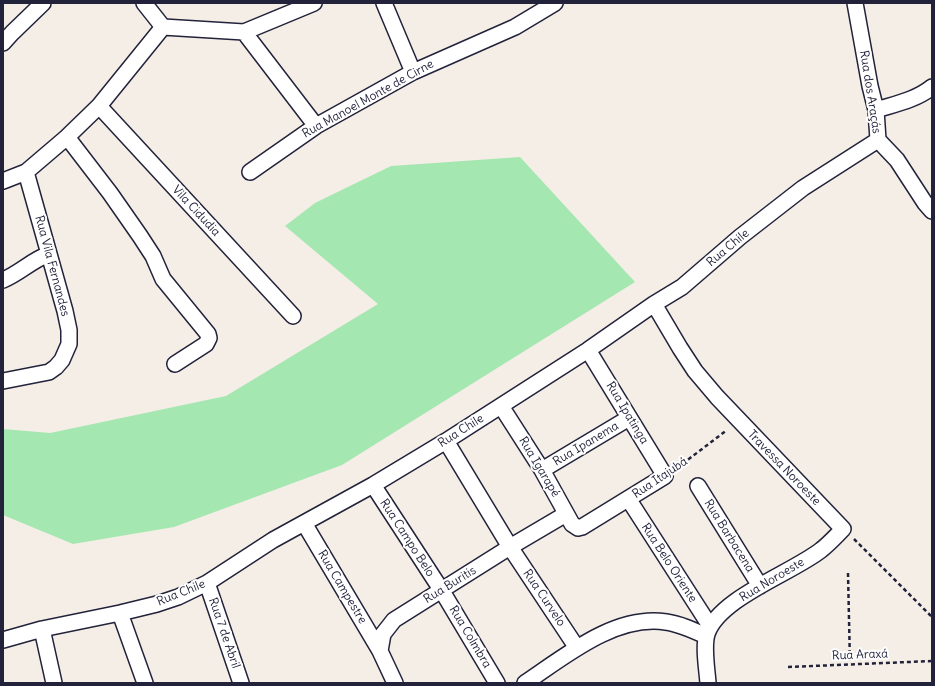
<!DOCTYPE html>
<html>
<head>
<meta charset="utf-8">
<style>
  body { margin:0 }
  #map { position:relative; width:935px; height:686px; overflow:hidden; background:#f5eee6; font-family:Delius,sans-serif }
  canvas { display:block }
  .frame { position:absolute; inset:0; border:4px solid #22223b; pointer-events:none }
</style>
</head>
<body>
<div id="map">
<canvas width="935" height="686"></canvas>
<div class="frame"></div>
</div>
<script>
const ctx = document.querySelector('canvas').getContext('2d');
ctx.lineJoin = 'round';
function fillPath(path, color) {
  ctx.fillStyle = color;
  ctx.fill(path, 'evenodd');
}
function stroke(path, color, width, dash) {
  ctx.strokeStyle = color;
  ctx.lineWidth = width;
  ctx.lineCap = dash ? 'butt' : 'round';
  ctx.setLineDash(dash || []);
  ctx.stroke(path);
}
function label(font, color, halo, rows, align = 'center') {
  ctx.font = font + ' Delius,sans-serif';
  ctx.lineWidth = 4;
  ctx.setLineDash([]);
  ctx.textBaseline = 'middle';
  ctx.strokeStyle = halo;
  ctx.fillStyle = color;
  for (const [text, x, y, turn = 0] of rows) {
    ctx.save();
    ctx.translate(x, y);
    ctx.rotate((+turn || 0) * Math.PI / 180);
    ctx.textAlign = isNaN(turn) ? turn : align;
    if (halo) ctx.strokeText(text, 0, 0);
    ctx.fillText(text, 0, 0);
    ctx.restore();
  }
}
fillPath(new Path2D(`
  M 520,157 L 635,282 L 342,465 L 174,527 L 73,544 L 3,515 L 3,429 L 50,433 L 226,396 L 378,304 L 285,226 L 315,203 L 391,166 Z`), '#a5e7b1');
const street = new Path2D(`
  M 144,3 L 163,27 L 244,32 L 314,3
  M 384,3 L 413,72
  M 855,3 L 870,86 L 876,110 L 878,140 L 897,160 L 925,203 L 932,211
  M 244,32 L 316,126
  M 3,43 L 12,33 L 43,3
  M 99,106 L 293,316
  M 876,110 C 895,104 916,100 932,87
  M 67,137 L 110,193 L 140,236 L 153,256 L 163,279 L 208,334 L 209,338 L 206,344 L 175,364
  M 250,172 L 316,126 L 413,72 L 515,27 L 555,3
  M 3,181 L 26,172 L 67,137 L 99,106 L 163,27
  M 3,280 C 20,273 32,260 49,254
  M 654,304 L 680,348 L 695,371 L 717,397 L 843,529 C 836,536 829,544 821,550 C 792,573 719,598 707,634 C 703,647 707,669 708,683
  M 3,381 L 49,372 L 56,367 L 62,360 L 69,344 L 69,330 L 65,311 L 26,172
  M 501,406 L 542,470 L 572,524 L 578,528 L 582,527 L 665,476 L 588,350
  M 446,441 L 510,547 L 577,648
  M 542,470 L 629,418
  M 373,485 L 442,591 L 497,683
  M 698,486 L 760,586
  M 629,500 L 710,626
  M 304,523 L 380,651
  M 207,583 L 241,683
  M 120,613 L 145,683
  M 42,629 L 54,683
  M 3,640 L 42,629 L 120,613 L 157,604 L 178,597 L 207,583 L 273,540 L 373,485 L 446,441 L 588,350 L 654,304 L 682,287 L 740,237 L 803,188 L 878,140
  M 395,683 L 380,651 L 383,634 L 394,620 L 510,547 L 566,514
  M 525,683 C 564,657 615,614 666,622 C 680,624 693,630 706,636`);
stroke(street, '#22223b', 18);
stroke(new Path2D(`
  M 677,468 L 727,430
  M 854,539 L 932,617
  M 848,573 L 850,664
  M 788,667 L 932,661`), '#22223b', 2.5, [4, 3]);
stroke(street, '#fff', 15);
label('12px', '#22223b', '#fff', [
  ["Rua dos Araçás",870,92,81],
  ["Rua Manoel Monte de Cirne",368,99,-29],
  ["Vila Cidudia",196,211,47],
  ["Rua Chile",728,248,-40],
  ["Rua Vila Fernandes",52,266,75],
  ["Rua Ipatinga",627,413,59],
  ["Rua Chile",461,431,-32],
  ["Rua Ipanema",586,444,-31],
  ["Rua Igarapé",539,467,59],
  ["Travessa Noroeste",784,468,46],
  ["Rua Itajubá",660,478,-34],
  ["Rua Barbacena",729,536,58],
  ["Rua Campo Belo",407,538,57],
  ["Rua Belo Oriente",669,563,57],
  ["Rua Noroeste",772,580,-31],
  ["Rua Buritis",450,585,-32],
  ["Rua Campestre",342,587,59],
  ["Rua Chile",181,593,-22],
  ["Rua Curvelo",544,598,56],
  ["Rua 7 de Abril",224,633,71],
  ["Rua Colmbra",470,637,59],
  ["Rua Araxá",860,655,-2]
]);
</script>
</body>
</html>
